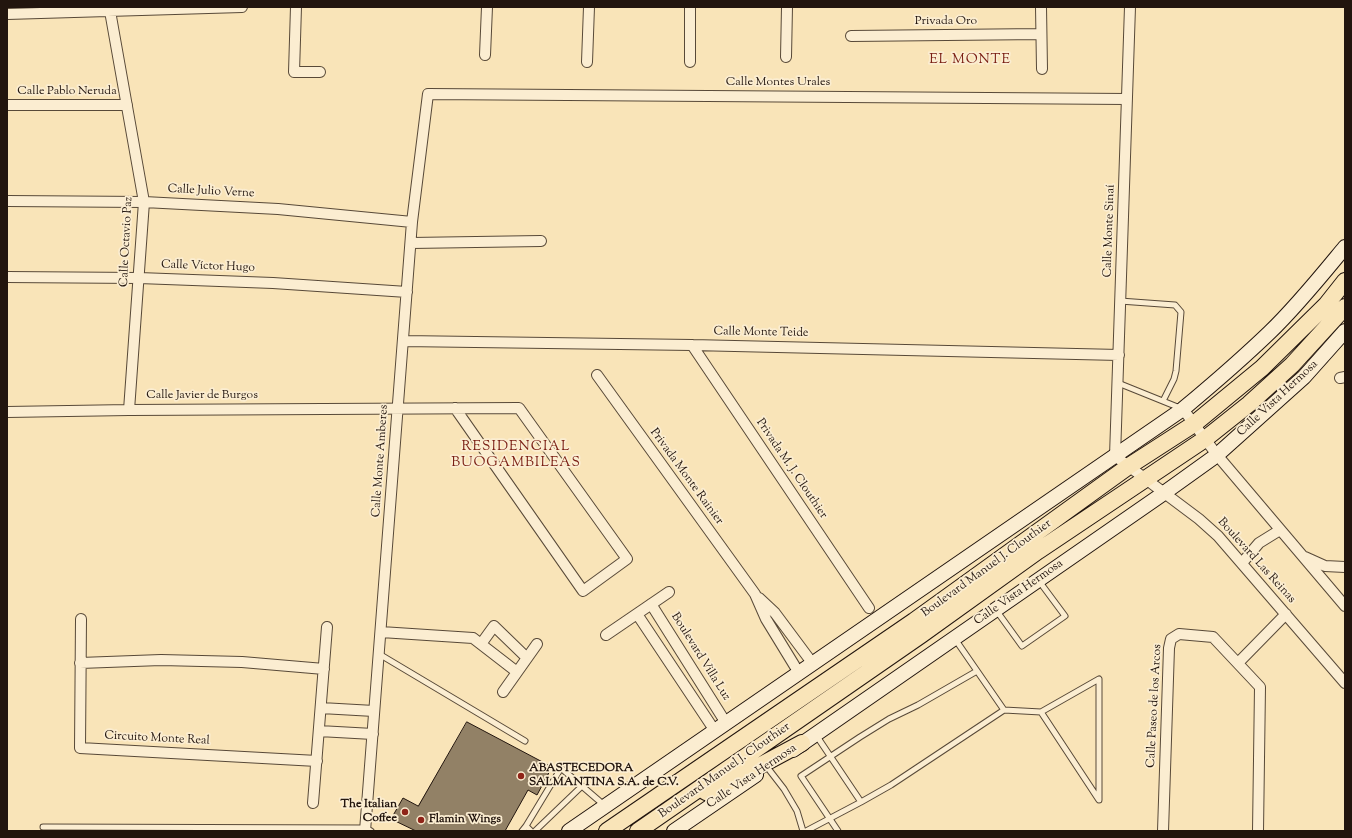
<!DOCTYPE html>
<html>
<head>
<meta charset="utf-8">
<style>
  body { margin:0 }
  #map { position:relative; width:1352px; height:838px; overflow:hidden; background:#f9e4b8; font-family:"Sorts Mill Goudy",serif }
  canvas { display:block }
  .frame { position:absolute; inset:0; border:8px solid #22150e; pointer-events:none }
</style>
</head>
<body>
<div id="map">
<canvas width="1352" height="838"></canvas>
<div class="frame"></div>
</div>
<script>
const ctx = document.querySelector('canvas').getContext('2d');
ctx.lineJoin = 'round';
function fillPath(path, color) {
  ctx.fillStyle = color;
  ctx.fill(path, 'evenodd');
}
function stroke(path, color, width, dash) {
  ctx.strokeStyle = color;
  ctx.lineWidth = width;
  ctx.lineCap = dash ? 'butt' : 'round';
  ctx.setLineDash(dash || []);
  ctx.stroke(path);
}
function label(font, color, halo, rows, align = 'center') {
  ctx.font = font + ' "Sorts Mill Goudy",serif';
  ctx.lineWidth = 3.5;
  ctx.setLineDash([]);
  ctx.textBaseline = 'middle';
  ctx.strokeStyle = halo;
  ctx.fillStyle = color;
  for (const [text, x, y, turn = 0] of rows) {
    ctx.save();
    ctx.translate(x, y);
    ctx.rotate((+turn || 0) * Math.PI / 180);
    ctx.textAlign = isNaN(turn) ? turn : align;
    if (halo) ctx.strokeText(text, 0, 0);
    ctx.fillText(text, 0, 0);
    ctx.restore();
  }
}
const building = new Path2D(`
  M 467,722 L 552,767 L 537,795 L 528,790 L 505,831 L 416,831 L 391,819 L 403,798 L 418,806 Z`);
fillPath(building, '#928166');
stroke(building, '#22150e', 1);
const lane = new Path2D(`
  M 1120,301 L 1175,305 L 1181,312 L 1176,371 L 1174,379 L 1163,401
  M 1118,383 L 1180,408
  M 996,610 L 1022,646 L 1065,616 L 1039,581
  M 379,654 L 525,741
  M 1004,710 L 1041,712 L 1099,679 L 1099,800 L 1041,712
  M 816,735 L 861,802 L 891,785 L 1004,710 L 955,639
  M 767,767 L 784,789 L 797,811 L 803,831
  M 526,826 L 531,831
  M 43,827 L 365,828 L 371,831
  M 522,831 L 526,826 L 561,768 L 604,805
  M 535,831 L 582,786
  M 806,831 L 861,802
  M 838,831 L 801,776 L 860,737 L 889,719 L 918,705 L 977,671`);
const street = new Path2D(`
  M 110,7 L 110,11 L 144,202 L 129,410
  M 296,7 L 294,72 L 320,72
  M 1041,7 L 1042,69
  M 1130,7 L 1115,456 L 1199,519 L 1218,536 L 1345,683
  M 7,14 L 242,7
  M 851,36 L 1041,34
  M 485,55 L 487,7
  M 786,57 L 787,7
  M 587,62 L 589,7
  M 690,62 L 690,7
  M 7,105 L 127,105
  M 7,201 L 144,202 L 278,209 L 412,222
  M 411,243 L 541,241
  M 7,277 L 139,278 L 273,283 L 407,292
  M 403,341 L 692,345 L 1119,355
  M 692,345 L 869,608
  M 597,375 L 755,594 L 766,619 L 799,673
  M 1340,378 L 1345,377
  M 1183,409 L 1217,455 L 1345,606
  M 7,412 L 129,410 L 519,408 L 627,559 L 583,591 L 455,408
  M 1305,557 L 1325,566 L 1345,567
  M 1242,563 L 1259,543 L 1280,530
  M 759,598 L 775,613 L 813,664
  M 651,604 L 726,723
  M 637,614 L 715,731
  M 81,619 L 80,748 L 317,761
  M 381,632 L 473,638 L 517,672
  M 606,635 L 669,592
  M 481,644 L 494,626 L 527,658
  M 80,663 L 161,660 L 242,662 L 324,669
  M 1238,663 L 1286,614
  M 503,692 L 537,644
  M 321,708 L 374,711
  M 319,731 L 373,734
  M 313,803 L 327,627
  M 365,831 L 412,222 L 428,94 L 1127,99
  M 1163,831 L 1169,648 L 1171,639 L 1179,634 L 1213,637 L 1260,687 L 1258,831`);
const secondary = new Path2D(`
  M 793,750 L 1164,493 L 1217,455 L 1304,377 L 1345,331
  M 569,831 L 1183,409 C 1213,384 1242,359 1270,332 C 1297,306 1321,276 1345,247
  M 674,831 L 756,775`);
const primary = new Path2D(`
  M 706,792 L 733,780 L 802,743
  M 607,831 L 914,621 L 1129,466 L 1194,424 L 1262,368 L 1326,305 L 1345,281
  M 638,831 L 921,635 L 1038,551 L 1205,439 L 1249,404 L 1292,365 L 1345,307`);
stroke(lane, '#584938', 7);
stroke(street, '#584938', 12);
stroke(secondary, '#22150e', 16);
stroke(primary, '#22150e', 18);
stroke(lane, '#fbedd1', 5);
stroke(street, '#fbedd1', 10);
stroke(secondary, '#fbedd1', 14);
stroke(primary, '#f9e4b8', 16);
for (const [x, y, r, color] of [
  [521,776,4,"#8f2418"],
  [405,812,4,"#8f2418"],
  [421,820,4,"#8f2418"]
]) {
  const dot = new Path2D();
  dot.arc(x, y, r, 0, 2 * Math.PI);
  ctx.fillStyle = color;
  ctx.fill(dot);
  stroke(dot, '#fbedd1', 1.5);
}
label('12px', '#22150e', '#fbedd1', [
  ["Privada Oro",946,22],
  ["Calle Montes Urales",778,83],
  ["Calle Pablo Neruda",67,92],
  ["Calle Julio Verne",211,192,3],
  ["Calle Monte Sinaí",1110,231,-88],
  ["Calle Octavio Paz",127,242,-87],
  ["Calle Víctor Hugo",208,267,2],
  ["Calle Monte Teide",761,333,1],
  ["Calle Javier de Burgos",202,396],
  ["Calle Vista Hermosa",1278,399,-43],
  ["Calle Monte Amberes",381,461,-86],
  ["Privada M. J. Clouthier",791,469,56],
  ["Privada Monte Rainier",686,477,54],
  ["Boulevard Las Reinas",1256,561,48],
  ["Boulevard Manuel J. Clouthier",987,569,-36],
  ["Calle Vista Hermosa",1019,593,-35],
  ["Boulevard Villa Luz",700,657,58],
  ["Calle Paseo de los Arcos",1155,706,-87],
  ["Circuito Monte Real",157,739,3],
  ["Boulevard Manuel J. Clouthier",725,771,-35],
  ["Calle Vista Hermosa",752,777,-34]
]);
label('bold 12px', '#22150e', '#fbedd1', [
  ["ABASTECEDORA",529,769],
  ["SALMANTINA S.A. de C.V.",529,783],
  ["The Italian",397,805,"right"],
  ["Coffee",397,819,"right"],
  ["Flamin Wings",429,820]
], 'left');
ctx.letterSpacing = '1px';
label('14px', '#7a1f14', '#fbedd1', [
  ["EL MONTE",970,61],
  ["RESIDENCIAL",516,448],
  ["BUOGAMBILEAS",516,464]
]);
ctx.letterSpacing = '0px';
</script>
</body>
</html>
